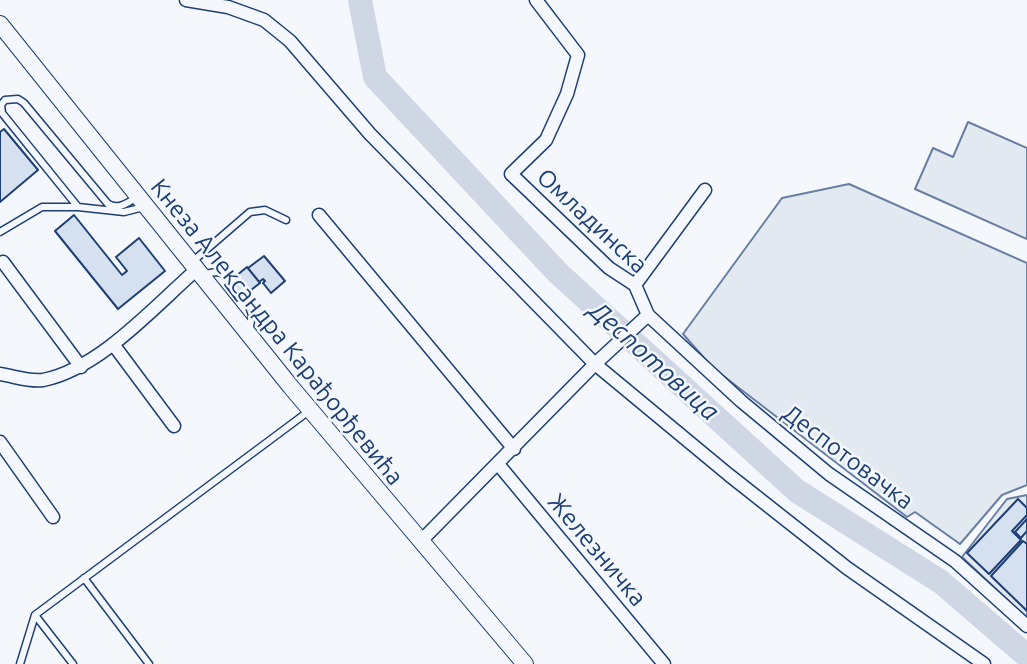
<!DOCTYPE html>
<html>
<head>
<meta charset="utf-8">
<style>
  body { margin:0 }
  canvas { display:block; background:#f4f7fb }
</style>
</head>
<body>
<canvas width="1027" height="664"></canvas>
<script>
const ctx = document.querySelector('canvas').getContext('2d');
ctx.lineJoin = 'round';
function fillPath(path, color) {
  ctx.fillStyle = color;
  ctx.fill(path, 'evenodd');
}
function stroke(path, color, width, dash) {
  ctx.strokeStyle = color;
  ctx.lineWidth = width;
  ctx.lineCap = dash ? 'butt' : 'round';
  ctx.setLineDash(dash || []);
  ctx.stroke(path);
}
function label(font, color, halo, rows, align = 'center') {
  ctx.font = font + ' Ubuntu,sans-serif';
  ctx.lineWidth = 5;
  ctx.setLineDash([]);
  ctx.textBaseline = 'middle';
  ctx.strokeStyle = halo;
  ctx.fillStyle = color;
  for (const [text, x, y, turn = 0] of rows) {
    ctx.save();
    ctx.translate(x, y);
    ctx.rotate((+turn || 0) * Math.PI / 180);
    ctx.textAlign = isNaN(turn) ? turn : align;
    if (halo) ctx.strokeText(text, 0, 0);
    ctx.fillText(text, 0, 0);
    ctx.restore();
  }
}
const green = new Path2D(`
  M 968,122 L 1027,148 L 1027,239 L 915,189 L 933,148 L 953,157 Z
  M 849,184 L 1027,263 L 1027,485 L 1002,495 L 960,544 L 915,512 L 907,517 L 713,368 L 683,334 L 782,198 Z
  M 1027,495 L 1027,618 L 962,557 L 1007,499 Z`);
fillPath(green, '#e3e9f0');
stroke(green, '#687fa3', 2);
stroke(new Path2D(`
  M 360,0 L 375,77 L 558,273 L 797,491 L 941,582 L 1027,656`), '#cfd7e4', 24);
const building = new Path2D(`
  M 4,129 L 38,170 L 0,202 L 0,132 Z
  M 74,215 L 122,275 L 127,271 L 116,257 L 139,238 L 165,271 L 118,309 L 55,231 Z
  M 264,256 L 285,281 L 271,293 L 263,283 L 265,281 L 263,279 L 259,282 L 248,268 Z
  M 247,267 L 260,283 L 237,301 L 225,285 Z
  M 1018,499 L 1027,508 L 1027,515 L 1012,531 L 1021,540 L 989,574 L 967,553 Z
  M 1027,519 L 1027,531 L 1021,538 L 1015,532 Z
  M 1023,541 L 1027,544 L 1027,611 L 991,576 Z`);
fillPath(building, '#d5e0f0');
stroke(building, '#1d3f73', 2);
const service = new Path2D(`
  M 136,198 C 126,203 119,210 108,204 L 24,103 L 18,99 L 5,100 L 1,105 L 2,113 L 78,207 L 124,212 L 144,207
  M 0,232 L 42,207 L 78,207
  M 192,262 L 250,212 L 265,210 L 286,220
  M 203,276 C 214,270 223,271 232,280
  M 245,295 L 252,315 L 249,332
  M 84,578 L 149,664
  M 35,615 L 73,664
  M 20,664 L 35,615 L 309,411`);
const minor = new Path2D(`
  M 186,0 L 228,7 L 264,20 L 290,41 L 370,134 L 595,364 L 729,475 L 847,568 L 984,664
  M 536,0 L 578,55 L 567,94 L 546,140 L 511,174 L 609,268 L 635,285 L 648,315 L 741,401 L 829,474 L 955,561 L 1027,626
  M 319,215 L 514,449
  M 3,262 L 81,367
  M 635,285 L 705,190
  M 113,344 L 174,426
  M 0,374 C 13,376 30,382 43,380 C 99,369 153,308 196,270
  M 0,442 L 53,517
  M 498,464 L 664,664
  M 421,541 L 595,364 L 648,315`);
const tertiary = new Path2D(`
  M 0,24 L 291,387 L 525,664`);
stroke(service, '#1d3f73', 9);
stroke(minor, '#1d3f73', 15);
stroke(tertiary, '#1d3f73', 18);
stroke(service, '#f4f7fb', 6);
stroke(minor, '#f4f7fb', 12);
stroke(tertiary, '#f4f7fb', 16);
label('24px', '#1d3f73', '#f4f7fb', [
  ["Омладинска",592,221,43],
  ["Кнеза Александра Карађорђевића",277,332,51],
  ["Деспотовачка",848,457,37],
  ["Железничка",597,550,50]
]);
label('italic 26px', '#1d3f73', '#f4f7fb', [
  ["Деспотовица",654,361,42]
]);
</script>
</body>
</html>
